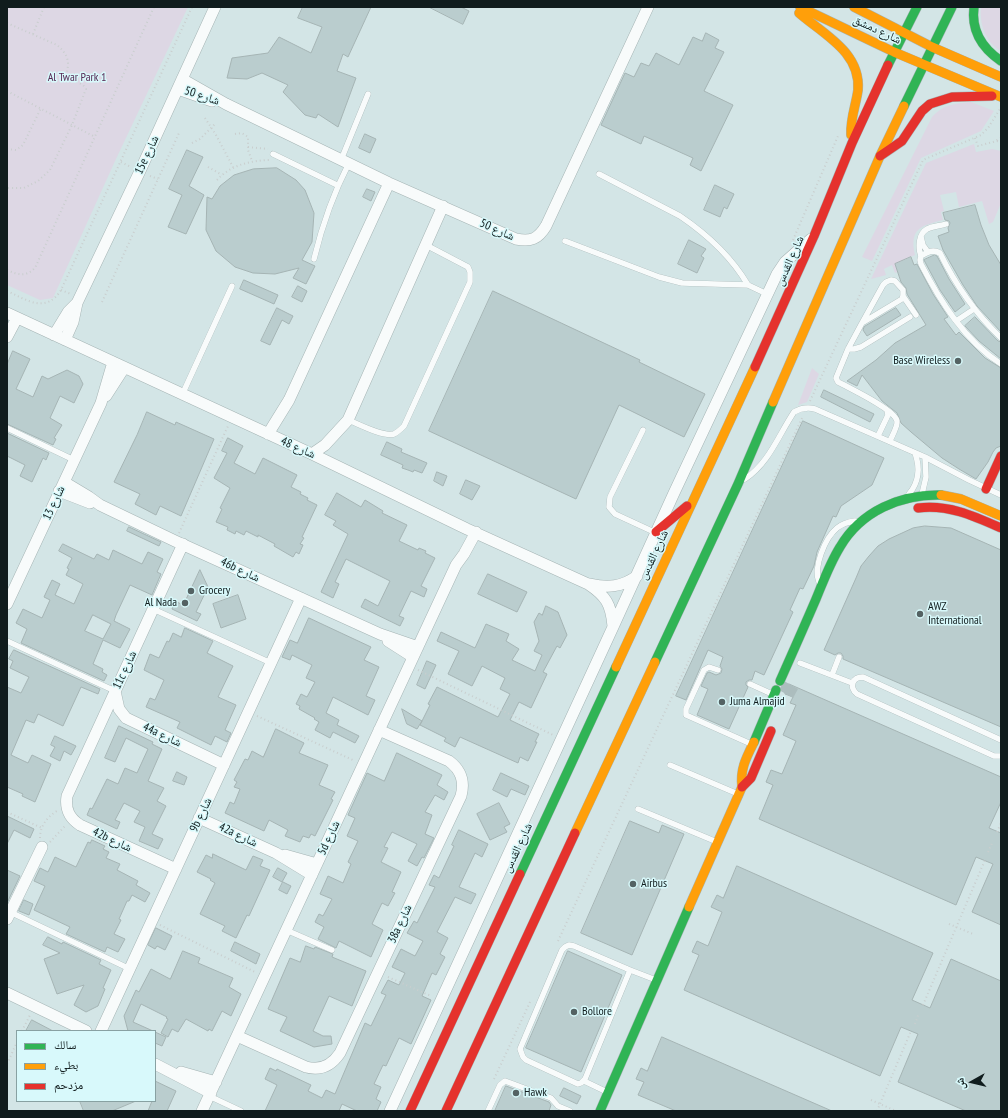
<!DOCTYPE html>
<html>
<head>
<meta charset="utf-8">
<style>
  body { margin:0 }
  #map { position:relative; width:1008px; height:1118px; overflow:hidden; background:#d3e5e6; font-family:"PT Sans Narrow","Noto Naskh Arabic",sans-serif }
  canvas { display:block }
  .frame { position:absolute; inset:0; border:8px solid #101c1d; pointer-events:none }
  .legend { position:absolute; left:16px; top:1030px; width:140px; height:72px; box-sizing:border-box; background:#d8f9fb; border:1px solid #88a1a2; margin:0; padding:5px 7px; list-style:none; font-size:12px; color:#101c1d }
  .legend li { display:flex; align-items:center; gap:8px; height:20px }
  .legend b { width:20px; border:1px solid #88a1a2 }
  .north { position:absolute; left:952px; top:1062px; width:40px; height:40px; -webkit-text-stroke:3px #d8f9fb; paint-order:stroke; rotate:262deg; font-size:11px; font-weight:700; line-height:16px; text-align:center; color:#101c1d }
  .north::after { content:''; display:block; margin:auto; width:14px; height:18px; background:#101c1d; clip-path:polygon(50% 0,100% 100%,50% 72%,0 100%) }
</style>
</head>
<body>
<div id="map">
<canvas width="1008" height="1118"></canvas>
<div class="frame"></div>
<ul class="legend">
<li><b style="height:5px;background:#30b455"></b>سالك</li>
<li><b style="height:5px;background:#ff9f0a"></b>بطيء</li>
<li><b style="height:5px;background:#e5322d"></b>مزدحم</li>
</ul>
<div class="north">ش</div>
</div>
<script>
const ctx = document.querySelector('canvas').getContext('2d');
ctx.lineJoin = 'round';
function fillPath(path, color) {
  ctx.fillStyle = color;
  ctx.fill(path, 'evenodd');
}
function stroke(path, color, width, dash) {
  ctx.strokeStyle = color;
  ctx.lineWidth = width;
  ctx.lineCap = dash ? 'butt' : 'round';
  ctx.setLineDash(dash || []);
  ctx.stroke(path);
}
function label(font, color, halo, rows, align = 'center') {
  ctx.font = font + ' "PT Sans Narrow","Noto Naskh Arabic",sans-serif';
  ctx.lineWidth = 3;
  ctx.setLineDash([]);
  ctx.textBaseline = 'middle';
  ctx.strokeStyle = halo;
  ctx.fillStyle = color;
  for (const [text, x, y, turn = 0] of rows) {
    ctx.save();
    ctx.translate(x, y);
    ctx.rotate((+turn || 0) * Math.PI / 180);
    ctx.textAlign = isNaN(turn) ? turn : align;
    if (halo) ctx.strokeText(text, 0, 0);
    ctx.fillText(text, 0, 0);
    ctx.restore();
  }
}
fillPath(new Path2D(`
  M 7,7 L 188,7 L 116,159 L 53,298 L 40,300 L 7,285 Z
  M 981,7 L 1001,7 L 1001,51 C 986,43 979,24 981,7 Z
  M 971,102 L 994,111 L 981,131 L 921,158 L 872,261 L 862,257 L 932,117 C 944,104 954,104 971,102 Z
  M 974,144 L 976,152 L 992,149 L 1001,151 L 1001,203 L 993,222 L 989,224 L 982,201 L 959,207 L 956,192 L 940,195 L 944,211 L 941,212 L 943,220 C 921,226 909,228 915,255 L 903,260 L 907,267 L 895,273 L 892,265 L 884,269 L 886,275 L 871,279 L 926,163 Z
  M 812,368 L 819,374 L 807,402 L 798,405 Z`), '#ddd7e4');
const building = new Path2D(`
  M 303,7 L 371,7 L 348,57 L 343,54 L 337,71 L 356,78 L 338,127 L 318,114 L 316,118 L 305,115 L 283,92 L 288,85 L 262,73 L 247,79 L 227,78 L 232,58 L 268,53 L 279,37 L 311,53 L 322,27 L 298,18 Z
  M 429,7 L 461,7 L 469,11 L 463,24 Z
  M 706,33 L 719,40 L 715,48 L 724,52 L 704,91 L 733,105 L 701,171 L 690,165 L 693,158 L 644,136 L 641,144 L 601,125 L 625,73 L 634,77 L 641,63 L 649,66 L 656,53 L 679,65 L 693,37 L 702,41 Z
  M 365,134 L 376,139 L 370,153 L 359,148 Z
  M 187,150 L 203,157 L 189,186 L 204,195 L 186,234 L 168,227 L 182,195 L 169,189 Z
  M 277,168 L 296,180 L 305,190 L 314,213 L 312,242 L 302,260 L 315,266 L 306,284 L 293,278 L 299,268 L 275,274 L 253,273 L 235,267 L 216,251 L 206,230 L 207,197 L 212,199 L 220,186 L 234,175 L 253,169 Z
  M 715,185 L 734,194 L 727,209 L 724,207 L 720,217 L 704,210 Z
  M 367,189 L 375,192 L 371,201 L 363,197 Z
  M 975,205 L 981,225 L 989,245 L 1001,265 L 1001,332 L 977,306 L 963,285 L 943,250 L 938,236 L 949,232 L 948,228 L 950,223 L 949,221 L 945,220 L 943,213 Z
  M 689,240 L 706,249 L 701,256 L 704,258 L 697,273 L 678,264 Z
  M 935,255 L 937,256 L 949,279 L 965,304 L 955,312 L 940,290 L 925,262 L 924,260 Z
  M 911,257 L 914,265 L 917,264 L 933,294 L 948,317 L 944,319 L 956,335 L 959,332 L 985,358 L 1001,368 L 1001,446 L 996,448 L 993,452 L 988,462 L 976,479 L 959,469 L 942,458 L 911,432 L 901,423 L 897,413 L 882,401 L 862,375 L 857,386 L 847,381 L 876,360 L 895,343 L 926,325 L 907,294 L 906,288 L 901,282 L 895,264 Z
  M 244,280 L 278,295 L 274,304 L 240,289 Z
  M 298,286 L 307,291 L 302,302 L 292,297 Z
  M 493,291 L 640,360 L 639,362 L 705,394 L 684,437 L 619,405 L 576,499 L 429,431 Z
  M 277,308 L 293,316 L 289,324 L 282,320 L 270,345 L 261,341 Z
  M 896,308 L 901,315 L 867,336 L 863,330 L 864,327 Z
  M 975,317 L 998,341 L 1001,342 L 1001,359 L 979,341 L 965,326 Z
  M 13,351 L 30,359 L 16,389 L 33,397 L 42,376 L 48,379 L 67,370 L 79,376 L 83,384 L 74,403 L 60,396 L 50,418 L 62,425 L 54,438 L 56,439 L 53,445 L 7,424 L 7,365 Z
  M 824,390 L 874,414 L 870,422 L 821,397 Z
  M 147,412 L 175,425 L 176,422 L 214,439 L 181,516 L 160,506 L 156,515 L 135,504 L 140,494 L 114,482 L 137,435 Z
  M 803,421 L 884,458 L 872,485 L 841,506 L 836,517 L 833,516 L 817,552 L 814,566 L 803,589 L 800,588 L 790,610 L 793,612 L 764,675 L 755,671 L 752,680 L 749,680 L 746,682 L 746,685 L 748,687 L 729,729 L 697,715 L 708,689 L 701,686 L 707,673 L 709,672 L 716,675 L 721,673 L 722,669 L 720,666 L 723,657 L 708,650 L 686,700 L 676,696 Z
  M 7,433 L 49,453 L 46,460 L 43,458 L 32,482 L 20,476 L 25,465 L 7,456 Z
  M 228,438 L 243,446 L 234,463 L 255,474 L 263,458 L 297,475 L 291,487 L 301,492 L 300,494 L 308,498 L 307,500 L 317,505 L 302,537 L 304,538 L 300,544 L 303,545 L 299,554 L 296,552 L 293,557 L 274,546 L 275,544 L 258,535 L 258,537 L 246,531 L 244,535 L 236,531 L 235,534 L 227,530 L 228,527 L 216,522 L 222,509 L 220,508 L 230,488 L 214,478 L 227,453 L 222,451 Z
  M 387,442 L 402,449 L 401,452 L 427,463 L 422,473 L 414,470 L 413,472 L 408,470 L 402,468 L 403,465 L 381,455 Z
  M 437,472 L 447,476 L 443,486 L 434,481 Z
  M 466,480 L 480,486 L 472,500 L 460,494 Z
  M 337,493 L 361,507 L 365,500 L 383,511 L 382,513 L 407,525 L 399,541 L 418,550 L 419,548 L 426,551 L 425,553 L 435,558 L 421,586 L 427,589 L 424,597 L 411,591 L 399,616 L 404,618 L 400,626 L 361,607 L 365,599 L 378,606 L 390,581 L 346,559 L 335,582 L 339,584 L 333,598 L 321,592 L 348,534 L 333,525 L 336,521 L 325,515 Z
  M 925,526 L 951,528 L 1001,550 L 1001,727 L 843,659 L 843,656 L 841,653 L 838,653 L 835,655 L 824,650 L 856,578 L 861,566 L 869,556 L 878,546 L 889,539 L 913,528 Z
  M 129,527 L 161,542 L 159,546 L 127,531 Z
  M 63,544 L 94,559 L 97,554 L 109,560 L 113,550 L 142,564 L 148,552 L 163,559 L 157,572 L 161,574 L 152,595 L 130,585 L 116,615 L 114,621 L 130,629 L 120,648 L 103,640 L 93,664 L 103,669 L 102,672 L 107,675 L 104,681 L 21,643 L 27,629 L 16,623 L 23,609 L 42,618 L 50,600 L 44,597 L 52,580 L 60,584 L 55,595 L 74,604 L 83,584 L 66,575 L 69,569 L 67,568 L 72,558 L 59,551 ZM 93,615 L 111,624 L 103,639 L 85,631 Z
  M 200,570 L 208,587 L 196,612 L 201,614 L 197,621 L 172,609 L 175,601 L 183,605 Z
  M 488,574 L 527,592 L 517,612 L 478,594 Z
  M 238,595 L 246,619 L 221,628 L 213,604 Z
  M 546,606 L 558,612 L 567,635 L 560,648 L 557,646 L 543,672 L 547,674 L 531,708 L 519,702 L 510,720 L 539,734 L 535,742 L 537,742 L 528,761 L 520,757 L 518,763 L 460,737 L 455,747 L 444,741 L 446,738 L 420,725 L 430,705 L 428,704 L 437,687 L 498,717 L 510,694 L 500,689 L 505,678 L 482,666 L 472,686 L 448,674 L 459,651 L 437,641 L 441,632 L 475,648 L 486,624 L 509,634 L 506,641 L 519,649 L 512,660 L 535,671 L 542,655 L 534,651 L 539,641 L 534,622 L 539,613 L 542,615 Z
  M 309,618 L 371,647 L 364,660 L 379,667 L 366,696 L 375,700 L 368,715 L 333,697 L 326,713 L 339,720 L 337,725 L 359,736 L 355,743 L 333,732 L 330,738 L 315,730 L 319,722 L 314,719 L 315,718 L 299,709 L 300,706 L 296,704 L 301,694 L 307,697 L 315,682 L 306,678 L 312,665 L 292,655 L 290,660 L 282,657 L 290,640 L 297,643 Z
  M 185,628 L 213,641 L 207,653 L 233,666 L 218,697 L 236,705 L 225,730 L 231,733 L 227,742 L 215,736 L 211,745 L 177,728 L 180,722 L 146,707 L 150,698 L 155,700 L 164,680 L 144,670 L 150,654 L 159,658 L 167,641 L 169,642 L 173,633 L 181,637 Z
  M 14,650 L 100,689 L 98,694 L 81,687 L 63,726 L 38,714 L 34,723 L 26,720 L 11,755 L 28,763 L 32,755 L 51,764 L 35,802 L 22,796 L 23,794 L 7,787 L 7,687 L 21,693 L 29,677 L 10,668 L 13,661 L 9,659 Z
  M 427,661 L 436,665 L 425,689 L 417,685 Z
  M 789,684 L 1001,777 L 1001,802 L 989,828 L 1001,833 L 1001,925 L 972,912 L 993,864 L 976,857 L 956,905 L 759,819 L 773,785 L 766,782 L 771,770 L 782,774 L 796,741 L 783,735 L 796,705 L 790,703 L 793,697 L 785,694 L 785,689 Z
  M 402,709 L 422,721 L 417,729 L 407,724 Z
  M 119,726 L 153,742 L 152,744 L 162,749 L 148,781 L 164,788 L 157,801 L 166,806 L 152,834 L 163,839 L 158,849 L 139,841 L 145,827 L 134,822 L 140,811 L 124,803 L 115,820 L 120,822 L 117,829 L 87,815 L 90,808 L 92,809 L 107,779 L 118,784 L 125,768 L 137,773 L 148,749 L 126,738 L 115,762 L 105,758 Z
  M 276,729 L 304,743 L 299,753 L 328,765 L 319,785 L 335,792 L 331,799 L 333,800 L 315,836 L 311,834 L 309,838 L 303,836 L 300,842 L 285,836 L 288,830 L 269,820 L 264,831 L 225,813 L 230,802 L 234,804 L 240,789 L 234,787 L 237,782 L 234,780 L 245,759 L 248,760 L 252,751 L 263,757 Z
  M 55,736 L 76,746 L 71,755 L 64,751 L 60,761 L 50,756 L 55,747 L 51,745 Z
  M 397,753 L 442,775 L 437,785 L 448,792 L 444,800 L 435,795 L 425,812 L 432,815 L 425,834 L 434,838 L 424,858 L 422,857 L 417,866 L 408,861 L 417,844 L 392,832 L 384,847 L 388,848 L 381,862 L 401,872 L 392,892 L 395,893 L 388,906 L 382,903 L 372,924 L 383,930 L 371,957 L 339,941 L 336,948 L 318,939 L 324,927 L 315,922 L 319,914 L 323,916 L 332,899 L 320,894 L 328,876 L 343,883 L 351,864 L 348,862 L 358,841 L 347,836 L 355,818 L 348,815 L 367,773 L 384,781 Z
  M 177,772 L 187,777 L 184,785 L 173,781 Z
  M 501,773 L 529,786 L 525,795 L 511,789 L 507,797 L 493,790 Z
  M 499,803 L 510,824 L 504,827 L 507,832 L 490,840 L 477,814 Z
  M 7,816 L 34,829 L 30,838 L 14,830 L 7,844 Z
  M 630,821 L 659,833 L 662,825 L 684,834 L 632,955 L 581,933 Z
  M 459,830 L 488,844 L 482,857 L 475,853 L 459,887 L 476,894 L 471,904 L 455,897 L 437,932 L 448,938 L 440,954 L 445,957 L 436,975 L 432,973 L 422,996 L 431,1000 L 411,1044 L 399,1038 L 386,1066 L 383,1065 L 374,1084 L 381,1087 L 376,1099 L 381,1102 L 377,1111 L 357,1111 L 342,1104 L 339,1111 L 265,1111 L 277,1085 L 265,1079 L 270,1068 L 276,1071 L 277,1069 L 311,1085 L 308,1091 L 322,1098 L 326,1090 L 335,1094 L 365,1023 L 371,1026 L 386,995 L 381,993 L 388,980 L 399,985 L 405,973 L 392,967 L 401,949 L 415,956 L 423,941 L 407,933 L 414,921 L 417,923 L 435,887 L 429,885 L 434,875 L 439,878 L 454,846 L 452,845 Z
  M 92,840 L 105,846 L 103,849 L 109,852 L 106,858 L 120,864 L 117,870 L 138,881 L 136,885 L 150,893 L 145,902 L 132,895 L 129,901 L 127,901 L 119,919 L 121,920 L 114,934 L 125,939 L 118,952 L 107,947 L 105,952 L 66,934 L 70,927 L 34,910 L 45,886 L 34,881 L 40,868 L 48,872 L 55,857 L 76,867 L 88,842 L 90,843 Z
  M 213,854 L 246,870 L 253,856 L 263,860 L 260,866 L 270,870 L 249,916 L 247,915 L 236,938 L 222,931 L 225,926 L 200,914 L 215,883 L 210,880 L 211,879 L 197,872 L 206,855 L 212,858 Z
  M 737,866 L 933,953 L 912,1000 L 930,1008 L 951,959 L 1001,981 L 1001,1111 L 966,1111 L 898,1082 L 918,1034 L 901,1027 L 880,1076 L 684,990 L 699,955 L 692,952 L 697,941 L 708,946 L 722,912 L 711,907 L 717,895 L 723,898 Z
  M 278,868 L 287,873 L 282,882 L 273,877 Z
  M 7,870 L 20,876 L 7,903 Z
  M 283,882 L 291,886 L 287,894 L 279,890 Z
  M 24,900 L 33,904 L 29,915 L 19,911 Z
  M 156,928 L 172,936 L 165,950 L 157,946 L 155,949 L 148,945 Z
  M 48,937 L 62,944 L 63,942 L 101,960 L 99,964 L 111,970 L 103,988 L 105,989 L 98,1006 L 86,1012 L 74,1005 L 84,985 L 57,994 L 44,959 L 60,953 L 43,945 Z
  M 235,942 L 260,954 L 256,964 L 231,951 Z
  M 306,946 L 314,949 L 315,947 L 333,954 L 332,957 L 366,971 L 352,1006 L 329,996 L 313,1031 L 323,1036 L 331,1036 L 332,1044 L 314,1047 L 280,1031 L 287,1017 L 268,1009 L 290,958 L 300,962 Z
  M 183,951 L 200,958 L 198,963 L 233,978 L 229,987 L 241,994 L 231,1016 L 222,1011 L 212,1031 L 209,1029 L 208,1031 L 186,1019 L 178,1032 L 172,1029 L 168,1037 L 161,1033 L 168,1019 L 166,1018 L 167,1017 L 141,1004 L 133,1022 L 153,1031 L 128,1031 L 124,1016 L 136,990 L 139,992 L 151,969 L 170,979 Z
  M 568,951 L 622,975 L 581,1072 L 526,1048 Z
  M 32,1020 L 53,1031 L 26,1031 Z
  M 155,1032 L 166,1037 L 162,1046 L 155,1043 Z
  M 662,1037 L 832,1111 L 676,1111 L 638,1095 L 644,1082 L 636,1079 L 641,1068 L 647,1071 Z
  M 155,1081 L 176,1091 L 167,1111 L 148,1111 L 152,1101 L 155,1101 Z
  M 506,1086 L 549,1102 L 551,1105 L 549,1111 L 495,1111 Z
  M 564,1088 L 581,1096 L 577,1104 L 560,1096 Z
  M 80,1101 L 136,1101 L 112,1111 L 84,1111 Z`);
fillPath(building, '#bacdce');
stroke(building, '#a5b4b4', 1);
stroke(new Path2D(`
  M 786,694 L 791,685`), '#acbdbe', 16, [16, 8]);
const lane = new Path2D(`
  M 273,154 L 337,185
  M 341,160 L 368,94
  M 599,174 L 680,216 C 708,235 731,256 748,285
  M 921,237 L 923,245 L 928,252
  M 565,241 L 659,277 L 682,283 L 748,285 L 767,294
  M 921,256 C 918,248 918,234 927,229 C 933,226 940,226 946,224
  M 314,259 C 322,226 333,194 349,163
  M 891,280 L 895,281 L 903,290 L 903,296 L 902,299 L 862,323 L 883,285 L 886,282 Z
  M 903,296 L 916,315
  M 956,321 L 974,309
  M 862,323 L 848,349 L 836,378 L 838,382 L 842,384 C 853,390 895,410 897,421 C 898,426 892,436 890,441
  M 1001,338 C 974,312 956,286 940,253 C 933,249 927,252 921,256 L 920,260 L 921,264 C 940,301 965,341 1001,364
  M 848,349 L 854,349 L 861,347 L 910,317
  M 182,395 L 232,286
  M 348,420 C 359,424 382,437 394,434 C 398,432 401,429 404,426 L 470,282 L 470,272 L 468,267 L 426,245
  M 7,428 L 74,460
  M 643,430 L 610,497 L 609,507 L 615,514 L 654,532
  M 878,436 L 888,415 L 887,410
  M 745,479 C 769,463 778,436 794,412 C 801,408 807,407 815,409 L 925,457 L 969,480 L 1001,495
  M 909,494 C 919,482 920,467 915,453
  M 922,494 L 926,477 L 925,457
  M 819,582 C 813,567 825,538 837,528 C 842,524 848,522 855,521
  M 153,609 L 271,663
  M 7,641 L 115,691
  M 800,663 L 852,683
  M 718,670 L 709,667 L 704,670 L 686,709 L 686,715 L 751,744
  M 832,675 L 839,657
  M 750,684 L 772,694
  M 1001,740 L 863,677 C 852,677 849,687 857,694 L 994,756 L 1001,756
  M 670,765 L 738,794
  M 638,809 L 717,842
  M 10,912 L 130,969
  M 286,930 L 332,950
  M 569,945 L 574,946 L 630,970 L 585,1079 L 581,1083 L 578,1084 L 526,1060 L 523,1057 L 520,1049 L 562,950 L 565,947 Z
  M 630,970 L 656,980
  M 584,1081 L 607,1092
  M 209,1096 L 241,1111
  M 488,1111 L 500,1085 L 505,1081 L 551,1098 L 558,1106 L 570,1111`);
const street = new Path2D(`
  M 182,79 L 226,104 L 389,183 L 516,239 C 531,242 538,239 546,226 L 648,7
  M 178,89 L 212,101
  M 7,313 L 312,454 L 467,529 L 588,584 C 606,596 611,604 613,626
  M 54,335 L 68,312 L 77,303
  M 7,337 L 17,318
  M 65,340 L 73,322 L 77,303 L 140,171 L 215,7
  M 106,396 L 124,368
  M 268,434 L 289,400 L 389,183
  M 312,454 L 325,445 L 348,420 L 443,206
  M 64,482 L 89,497 L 100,505 L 175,541 L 380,634 L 418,647
  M 59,491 L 90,503
  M 590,584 C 608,588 622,587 637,576
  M 7,604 L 101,403 L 113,362
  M 388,641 L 413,657
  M 115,691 L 119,709 L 126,718 L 224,765
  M 199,818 L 276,853 L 312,875
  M 285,855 L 317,864
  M 176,869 L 80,825 C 69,818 65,809 67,796 L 183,544
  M 7,919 L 42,847
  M 7,993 L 86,1031
  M 101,1031 L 301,598
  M 237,1036 L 306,1067 C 321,1071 332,1065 340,1053 L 461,796 C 465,781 461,770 449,761 L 379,730
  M 155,1064 L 211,1093
  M 181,1072 L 216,1082
  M 202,1111 L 456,565 L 464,554 L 476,532
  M 390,1111 L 613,627 L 674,493 L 777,274 L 785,262 L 811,239`);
const fast = new Path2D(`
  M 974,7 C 971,30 982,48 1001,61
  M 888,65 L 917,7
  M 904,106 L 952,7
  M 655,662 L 738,484 L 773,402
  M 780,681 C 792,654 804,627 816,599 C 823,582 830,563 840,547 C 861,511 901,494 941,495
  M 754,742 L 776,690
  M 520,874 L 616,667
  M 600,1111 L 689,907`);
const slow = new Path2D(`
  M 800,7 L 894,52 L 1001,97
  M 854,7 L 932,47 L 1001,77
  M 799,13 C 823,34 861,52 858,90 C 856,105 850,119 851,135
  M 773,402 L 880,156 L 904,106
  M 941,495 L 961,499 L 1001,516
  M 616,667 L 755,367
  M 575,833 L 655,662
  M 689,907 L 742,787 C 740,769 746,758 754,742`);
const jam = new Path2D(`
  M 880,156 L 902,141 L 922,111 L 930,104 L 952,97 L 992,96
  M 755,367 L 814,236 L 852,143 L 888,65
  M 986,489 L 1001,456
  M 918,508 C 948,504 974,516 1001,528
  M 656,532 L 687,506
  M 742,787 L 751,778 L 771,731
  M 410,1111 L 520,874
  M 446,1111 L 575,833`);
stroke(lane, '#a5b4b4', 6);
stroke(street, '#a5b4b4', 12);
stroke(fast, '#a5b4b4', 10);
stroke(slow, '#a5b4b4', 10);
stroke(jam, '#a5b4b4', 10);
stroke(new Path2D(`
  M 7,23 L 57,45 C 63,50 68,56 68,64 C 68,69 66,72 68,77 L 83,85 L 86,89 L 72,125 L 50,170 L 38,181 L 24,188 L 7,188
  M 33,34 L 44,7
  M 7,91 L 95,137
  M 205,118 L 216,135 L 233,167
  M 235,134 L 242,133 L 248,137 L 248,150 L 252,161
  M 975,138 L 978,146 L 993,142 L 1001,138
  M 997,141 L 1001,143
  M 192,143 L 200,139 L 216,123
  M 248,147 L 268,149
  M 7,149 L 16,150 L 23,145 L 41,108
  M 121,162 L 131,167
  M 208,167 L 222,175
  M 150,176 L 158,179
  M 217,180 C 231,165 249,161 269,160
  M 793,240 L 838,136
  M 7,270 C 18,275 26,277 35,268 L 154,7
  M 61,290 L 71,294
  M 7,291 C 27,300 46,314 61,290 L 192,7
  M 102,302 L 179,133
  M 810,401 L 923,160 L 981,135 L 988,128 L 1000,109
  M 179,533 L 228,426
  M 418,670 L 553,735
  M 257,716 L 355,761
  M 7,812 L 42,828
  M 997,832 L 1001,823
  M 40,838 C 40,826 47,817 57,811
  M 50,842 L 66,825
  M 988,852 L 993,841
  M 949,924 L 973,934
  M 160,925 L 255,972
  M 558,941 L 803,416
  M 388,977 L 431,996
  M 923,1005 L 985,860
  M 915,1024 L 919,1013
  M 22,1031 L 30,1015
  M 7,1064 L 17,1042
  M 494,1079 L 531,1000
  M 871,1100 L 896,1111
  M 877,1111 L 911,1031`), '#c9cece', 2, [1, 3]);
stroke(lane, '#f8fbfb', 5.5);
stroke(street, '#f8fbfb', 11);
stroke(fast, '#30b455', 9);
stroke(slow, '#ff9f0a', 9);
stroke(jam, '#e5322d', 9);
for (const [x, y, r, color] of [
  [958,361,4,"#546263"],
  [191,591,4,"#546263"],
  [185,603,4,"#546263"],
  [920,614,4,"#546263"],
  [722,702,4,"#546263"],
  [633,884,4,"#546263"],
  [574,1012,4,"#546263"],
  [516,1093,4,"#546263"]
]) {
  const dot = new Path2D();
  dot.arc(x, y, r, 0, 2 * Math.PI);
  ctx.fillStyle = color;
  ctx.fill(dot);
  stroke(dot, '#d8f9fb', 1.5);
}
label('12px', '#101c1d', '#d8f9fb', [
  ["شارع دمشق",877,30,25],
  ["شارع 50",202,96,18],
  ["15e شارع",147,155,-65],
  ["شارع 50",497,230,24],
  ["شارع القدس",790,261,-66],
  ["شارع 48",298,448,24],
  ["شارع 13",54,503,-65],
  ["شارع القدس",654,555,-65],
  ["46b شارع",240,570,25],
  ["11c شارع",125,670,-65],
  ["44a شارع",162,735,25],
  ["9b شارع",201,815,-65],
  ["42a شارع",238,835,25],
  ["5d شارع",329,838,-65],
  ["42b شارع",112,840,25],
  ["شارع القدس",518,848,-65],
  ["38a شارع",400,924,-65]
]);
label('12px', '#572a55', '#d8f9fb', [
  ["Al Twar Park 1",77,78]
]);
label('12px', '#101c1d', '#d8f9fb', [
  ["Base Wireless",950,361,"right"],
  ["Grocery",199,591],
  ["Al Nada",177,603,"right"],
  ["AWZ",928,607],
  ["International",928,621],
  ["Juma Almajid",730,702],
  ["Airbus",641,884],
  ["Bollore",582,1012],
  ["Hawk",524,1093]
], 'left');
</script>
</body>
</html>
